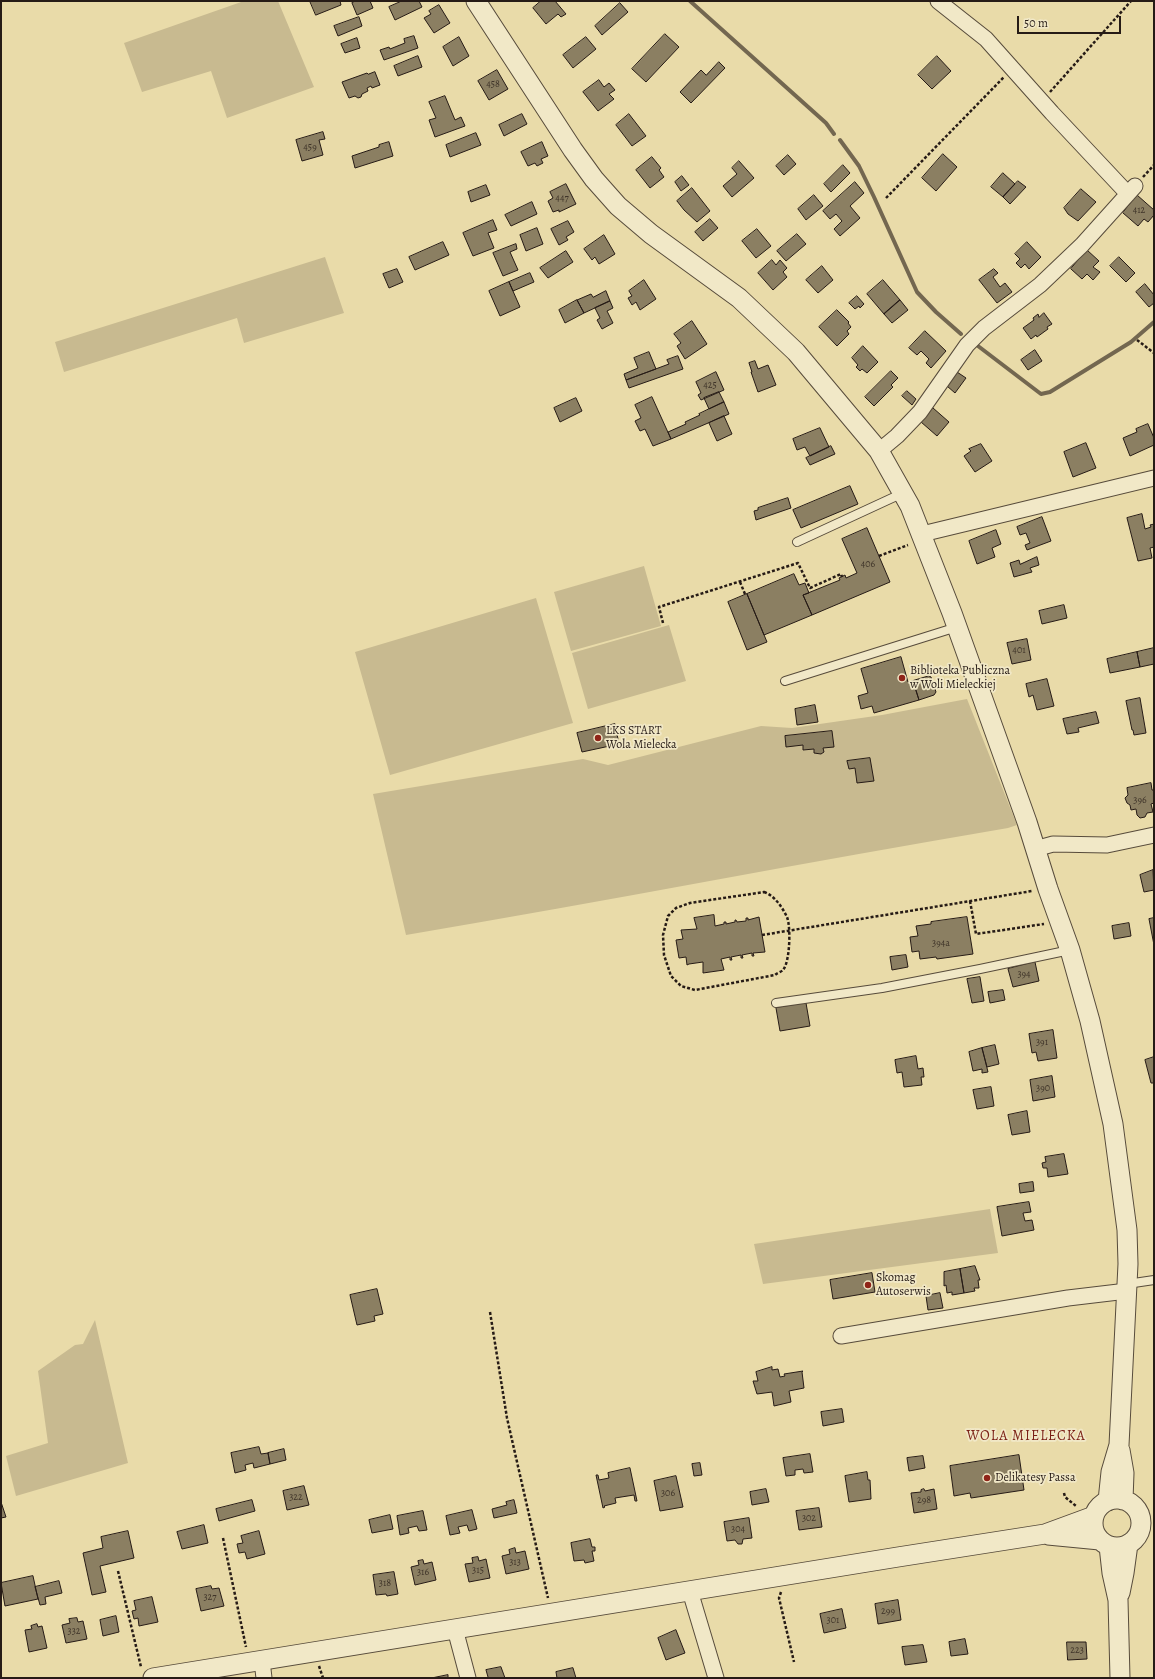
<!DOCTYPE html>
<html>
<head>
<meta charset="utf-8">
<style>
  body { margin:0 }
  #map { position:relative; width:1155px; height:1679px; overflow:hidden; background:#e9dba9; font-family:Alegreya,serif }
  canvas { display:block }
  .frame { position:absolute; inset:0; border:2px solid #261b16; pointer-events:none }
  .scale { position:absolute; left:1017px; top:16px; width:104px; height:18px; box-sizing:border-box; border:2px solid #261b16; border-top:0; padding-left:5px; font-size:12px; line-height:14px; white-space:nowrap; color:#261b16; -webkit-text-stroke:3px #f1e8c7; paint-order:stroke }
</style>
</head>
<body>
<div id="map">
<canvas width="1155" height="1679"></canvas>
<div class="frame"></div>
<div class="scale">50 m</div>
</div>
<script>
const ctx = document.querySelector('canvas').getContext('2d');
ctx.lineJoin = 'round';
function fillPath(path, color) {
  ctx.fillStyle = color;
  ctx.fill(path, 'evenodd');
}
function stroke(path, color, width, dash) {
  ctx.strokeStyle = color;
  ctx.lineWidth = width;
  ctx.lineCap = dash ? 'butt' : 'round';
  ctx.setLineDash(dash || []);
  ctx.stroke(path);
}
function label(font, color, halo, rows, align = 'center') {
  ctx.font = font + ' Alegreya,serif';
  ctx.lineWidth = 3.5;
  ctx.setLineDash([]);
  ctx.textBaseline = 'middle';
  ctx.strokeStyle = halo;
  ctx.fillStyle = color;
  for (const [text, x, y, turn = 0] of rows) {
    ctx.save();
    ctx.translate(x, y);
    ctx.rotate((+turn || 0) * Math.PI / 180);
    ctx.textAlign = isNaN(turn) ? turn : align;
    if (halo) ctx.strokeText(text, 0, 0);
    ctx.fillText(text, 0, 0);
    ctx.restore();
  }
}
fillPath(new Path2D(`
  M 244,1 L 278,1 L 314,87 L 227,118 L 211,71 L 142,92 L 124,43 Z
  M 325,257 L 344,313 L 244,343 L 237,318 L 64,372 L 55,342 Z
  M 644,566 L 661,626 L 571,651 L 554,592 Z
  M 536,598 L 573,723 L 390,775 L 355,652 Z
  M 669,625 L 686,681 L 588,709 L 572,653 Z
  M 967,699 L 1017,825 L 1008,828 C 807,862 607,901 406,935 L 373,794 L 583,759 L 608,765 L 761,726 L 792,728 L 882,715 Z
  M 990,1209 L 998,1253 L 763,1284 L 754,1244 Z
  M 95,1320 L 128,1463 L 16,1496 L 6,1456 L 48,1443 L 38,1371 L 75,1345 L 83,1344 Z`), '#c8ba90');
stroke(new Path2D(`
  M 690,1 L 826,123 L 834,134
  M 840,140 L 859,166 L 874,197 L 917,292 L 936,312 L 961,334
  M 978,346 L 1041,394 L 1050,392 L 1131,342 L 1154,322`), '#736750', 4);
const building = new Path2D(`
  M 310,1 L 340,1 L 341,5 L 316,15 Z
  M 356,1 L 370,1 L 373,8 L 357,15 L 352,3 Z
  M 402,1 L 419,1 L 422,7 L 395,20 L 389,7 Z
  M 541,1 L 555,1 L 566,14 L 561,17 L 558,14 L 546,24 L 533,8 Z
  M 620,3 L 628,12 L 602,35 L 595,26 Z
  M 439,5 L 450,23 L 434,33 L 424,18 L 431,14 L 429,11 Z
  M 359,17 L 362,26 L 338,36 L 334,26 Z
  M 665,34 L 679,47 L 646,82 L 632,69 Z
  M 414,36 L 418,48 L 384,60 L 380,50 L 389,47 L 390,49 L 405,43 L 404,39 Z
  M 459,37 L 469,56 L 453,66 L 443,47 Z
  M 586,37 L 596,49 L 573,68 L 563,55 Z
  M 357,38 L 360,48 L 345,53 L 341,44 Z
  M 418,56 L 422,67 L 398,76 L 394,66 Z
  M 937,56 L 951,71 L 932,89 L 918,75 Z
  M 719,62 L 725,68 L 691,103 L 680,92 L 701,70 L 706,75 Z
  M 497,70 L 508,89 L 489,100 L 478,81 Z
  M 375,72 L 380,85 L 372,88 L 371,86 L 367,88 L 368,91 L 362,94 L 361,97 L 358,98 L 355,96 L 349,98 L 342,82 L 367,73 L 368,74 Z
  M 599,80 L 604,87 L 609,83 L 615,90 L 609,94 L 614,99 L 598,111 L 583,92 Z
  M 445,96 L 455,120 L 461,117 L 465,126 L 435,137 L 429,120 L 436,118 L 429,102 Z
  M 522,114 L 527,124 L 504,136 L 499,125 Z
  M 629,114 L 646,136 L 632,146 L 616,125 Z
  M 323,132 L 325,139 L 319,140 L 323,155 L 302,161 L 296,140 Z
  M 476,133 L 481,145 L 450,157 L 446,145 Z
  M 389,142 L 393,156 L 355,168 L 352,156 L 379,147 L 379,145 Z
  M 542,142 L 548,156 L 541,159 L 543,163 L 537,166 L 535,163 L 528,166 L 521,152 Z
  M 943,154 L 957,167 L 936,191 L 922,178 Z
  M 788,155 L 796,164 L 784,175 L 776,166 Z
  M 652,157 L 661,168 L 659,170 L 664,177 L 650,188 L 636,170 Z
  M 739,161 L 754,178 L 732,197 L 723,186 L 737,174 L 732,168 Z
  M 843,165 L 850,173 L 831,192 L 824,184 Z
  M 1003,173 L 1015,184 L 1003,197 L 991,187 Z
  M 682,176 L 689,185 L 681,191 L 675,182 Z
  M 1018,181 L 1026,187 L 1010,204 L 1003,197 Z
  M 855,182 L 864,193 L 850,206 L 860,218 L 840,236 L 834,229 L 842,221 L 836,214 L 830,219 L 823,211 Z
  M 566,184 L 576,204 L 559,212 L 559,210 L 553,212 L 548,201 L 553,198 L 550,192 Z
  M 486,185 L 490,195 L 471,202 L 468,192 Z
  M 692,188 L 710,211 L 697,222 L 684,210 L 677,201 Z
  M 1081,189 L 1096,202 L 1078,221 L 1068,214 L 1064,208 Z
  M 814,195 L 823,206 L 806,220 L 798,209 Z
  M 1137,195 L 1154,210 L 1154,215 L 1148,222 L 1144,219 L 1138,226 L 1123,213 Z
  M 532,202 L 537,214 L 511,226 L 505,215 Z
  M 710,219 L 718,228 L 703,241 L 695,232 Z
  M 493,220 L 497,230 L 488,233 L 494,248 L 473,256 L 463,233 Z
  M 568,221 L 574,232 L 566,237 L 568,240 L 559,245 L 551,229 Z
  M 537,228 L 543,244 L 526,251 L 520,235 Z
  M 757,229 L 771,246 L 756,258 L 742,241 Z
  M 797,234 L 806,244 L 786,261 L 777,251 Z
  M 604,235 L 615,254 L 599,264 L 595,257 L 592,260 L 584,249 Z
  M 443,242 L 449,255 L 415,270 L 409,257 Z
  M 1027,242 L 1041,257 L 1029,269 L 1025,264 L 1021,268 L 1016,263 L 1020,259 L 1015,254 Z
  M 516,244 L 517,249 L 510,252 L 518,270 L 503,276 L 493,253 Z
  M 1087,250 L 1099,261 L 1093,267 L 1100,272 L 1093,280 L 1087,274 L 1082,279 L 1071,269 Z
  M 566,251 L 573,262 L 548,278 L 540,268 Z
  M 1119,257 L 1135,273 L 1126,282 L 1110,266 Z
  M 772,260 L 776,265 L 780,260 L 787,268 L 783,272 L 787,277 L 773,290 L 758,273 Z
  M 822,266 L 833,280 L 818,293 L 806,280 Z
  M 397,269 L 403,282 L 389,288 L 383,274 Z
  M 994,269 L 998,273 L 993,277 L 1000,287 L 1005,283 L 1012,292 L 997,303 L 979,280 Z
  M 530,273 L 534,282 L 513,291 L 509,282 Z
  M 644,280 L 656,299 L 640,310 L 636,302 L 632,305 L 628,298 L 632,296 L 629,291 Z
  M 883,280 L 900,300 L 884,314 L 867,294 Z
  M 509,282 L 520,307 L 500,316 L 489,291 Z
  M 1145,284 L 1154,295 L 1154,303 L 1149,307 L 1136,292 Z
  M 606,291 L 610,301 L 584,313 L 577,300 L 591,294 L 593,297 Z
  M 857,296 L 864,304 L 860,308 L 859,306 L 855,309 L 849,303 Z
  M 577,300 L 584,313 L 565,323 L 559,310 Z
  M 900,300 L 908,310 L 892,323 L 884,314 Z
  M 610,301 L 613,308 L 607,311 L 613,323 L 602,329 L 597,320 L 600,318 L 595,308 Z
  M 837,310 L 849,322 L 848,323 L 851,327 L 847,331 L 849,334 L 837,346 L 819,327 Z
  M 1044,313 L 1052,324 L 1047,327 L 1048,329 L 1037,337 L 1036,335 L 1031,339 L 1023,328 L 1034,320 L 1033,318 L 1038,314 L 1039,317 Z
  M 692,321 L 707,344 L 685,359 L 677,346 L 681,343 L 674,334 Z
  M 925,331 L 946,351 L 931,368 L 926,363 L 929,359 L 921,351 L 917,355 L 909,348 Z
  M 863,346 L 878,362 L 867,373 L 862,369 L 860,371 L 856,367 L 858,365 L 852,358 Z
  M 1035,350 L 1042,361 L 1028,370 L 1021,360 Z
  M 649,352 L 656,369 L 626,380 L 624,374 L 638,368 L 634,358 Z
  M 678,356 L 683,369 L 629,388 L 626,380 L 669,364 L 667,360 Z
  M 755,361 L 758,369 L 768,365 L 776,385 L 758,392 L 751,372 L 752,372 L 749,363 Z
  M 891,371 L 898,378 L 891,385 L 893,387 L 874,406 L 865,397 Z
  M 716,372 L 724,390 L 701,400 L 698,395 L 701,393 L 696,382 Z
  M 957,372 L 966,378 L 955,393 L 947,386 Z
  M 907,391 L 916,399 L 912,405 L 902,396 Z
  M 719,392 L 724,402 L 709,409 L 704,398 Z
  M 652,397 L 671,439 L 653,446 L 645,429 L 640,431 L 635,421 L 641,418 L 635,405 Z
  M 576,398 L 582,411 L 560,422 L 554,408 Z
  M 724,402 L 729,414 L 671,439 L 668,432 L 686,424 L 685,422 L 700,415 L 699,414 Z
  M 933,408 L 949,422 L 937,436 L 921,422 Z
  M 724,416 L 732,434 L 717,441 L 709,423 Z
  M 1148,424 L 1154,438 L 1154,445 L 1130,456 L 1123,438 L 1137,432 L 1136,429 Z
  M 820,428 L 829,447 L 810,456 L 805,447 L 797,450 L 793,439 Z
  M 1086,443 L 1096,468 L 1073,477 L 1064,452 Z
  M 981,444 L 992,461 L 975,472 L 964,456 L 971,451 L 969,449 Z
  M 831,446 L 835,454 L 810,465 L 806,458 Z
  M 850,486 L 858,504 L 801,528 L 793,510 Z
  M 788,498 L 791,508 L 756,520 L 754,511 L 758,510 L 758,508 Z
  M 1142,514 L 1145,529 L 1151,527 L 1150,525 L 1154,524 L 1154,547 L 1150,548 L 1152,558 L 1138,561 L 1127,518 Z
  M 1042,517 L 1051,541 L 1027,550 L 1025,545 L 1030,543 L 1026,533 L 1020,535 L 1017,527 Z
  M 867,528 L 890,582 L 812,615 L 803,595 L 840,580 L 839,578 L 845,575 L 846,578 L 857,573 L 842,539 Z
  M 996,530 L 1001,544 L 992,548 L 995,557 L 977,564 L 969,541 Z
  M 1037,557 L 1039,565 L 1030,568 L 1032,572 L 1014,577 L 1010,563 L 1019,560 L 1020,564 Z
  M 794,574 L 799,585 L 805,583 L 809,593 L 803,595 L 812,615 L 764,635 L 747,594 Z
  M 747,594 L 767,642 L 747,650 L 728,602 Z
  M 1064,605 L 1067,618 L 1042,624 L 1039,611 Z
  M 1027,639 L 1031,660 L 1012,664 L 1007,643 Z
  M 1154,648 L 1154,664 L 1140,667 L 1137,652 Z
  M 1137,652 L 1140,667 L 1110,673 L 1107,659 Z
  M 901,657 L 908,682 L 913,681 L 919,700 L 874,713 L 872,706 L 861,709 L 858,696 L 868,693 L 861,669 Z
  M 929,676 L 931,677 L 936,692 L 934,695 L 919,700 L 913,681 Z
  M 1047,679 L 1054,706 L 1037,710 L 1033,695 L 1029,697 L 1026,684 Z
  M 1140,698 L 1146,733 L 1134,735 L 1133,730 L 1132,730 L 1126,701 Z
  M 815,705 L 818,722 L 797,725 L 795,709 Z
  M 1096,712 L 1099,723 L 1078,728 L 1079,732 L 1067,734 L 1063,719 Z
  M 615,724 L 619,744 L 582,752 L 577,733 Z
  M 832,731 L 834,747 L 823,748 L 824,752 L 821,754 L 814,753 L 814,749 L 803,750 L 803,745 L 786,747 L 785,736 Z
  M 870,758 L 874,781 L 857,783 L 855,768 L 849,769 L 847,761 Z
  M 1151,783 L 1152,790 L 1154,790 L 1154,803 L 1151,804 L 1153,812 L 1147,813 L 1145,817 L 1140,818 L 1137,815 L 1136,809 L 1131,810 L 1130,805 L 1127,803 L 1125,798 L 1128,795 L 1127,788 Z
  M 1153,870 L 1154,890 L 1144,892 L 1140,875 Z
  M 714,915 L 715,926 L 724,924 L 724,922 L 726,922 L 726,924 L 735,922 L 735,920 L 736,920 L 737,922 L 746,921 L 746,918 L 748,918 L 748,920 L 759,917 L 765,952 L 753,953 L 754,956 L 752,956 L 752,953 L 742,955 L 743,958 L 741,958 L 741,955 L 731,957 L 732,960 L 730,960 L 730,957 L 721,959 L 724,970 L 703,973 L 703,962 L 689,964 L 687,965 L 686,957 L 679,958 L 676,940 L 683,939 L 681,930 L 697,929 L 694,918 Z
  M 967,917 L 973,954 L 937,959 L 936,957 L 920,959 L 919,951 L 912,952 L 910,937 L 918,936 L 916,926 L 931,924 L 931,922 Z
  M 1154,918 L 1154,945 L 1149,919 Z
  M 1129,923 L 1131,936 L 1114,939 L 1112,926 Z
  M 906,955 L 908,967 L 892,970 L 890,957 Z
  M 1035,962 L 1039,981 L 1013,987 L 1008,969 Z
  M 980,977 L 984,1001 L 972,1003 L 967,979 Z
  M 1003,990 L 1005,1000 L 990,1003 L 988,992 Z
  M 806,1003 L 810,1026 L 780,1031 L 776,1008 Z
  M 1053,1030 L 1057,1058 L 1038,1061 L 1036,1052 L 1032,1053 L 1029,1034 Z
  M 995,1045 L 999,1064 L 987,1067 L 982,1048 Z
  M 982,1048 L 988,1072 L 982,1073 L 982,1069 L 973,1071 L 969,1052 Z
  M 916,1056 L 918,1069 L 923,1068 L 924,1077 L 921,1077 L 922,1085 L 904,1087 L 902,1072 L 897,1073 L 895,1060 Z
  M 1154,1057 L 1154,1083 L 1151,1083 L 1145,1060 Z
  M 1052,1076 L 1055,1097 L 1033,1101 L 1030,1080 Z
  M 991,1087 L 994,1106 L 977,1109 L 973,1090 Z
  M 1027,1111 L 1030,1132 L 1012,1135 L 1008,1115 Z
  M 1064,1154 L 1068,1174 L 1048,1177 L 1047,1168 L 1043,1168 L 1042,1163 L 1046,1162 L 1045,1157 Z
  M 1033,1182 L 1034,1191 L 1020,1193 L 1019,1184 Z
  M 1029,1202 L 1031,1212 L 1023,1213 L 1025,1221 L 1032,1220 L 1034,1230 L 1002,1236 L 997,1207 Z
  M 975,1266 L 980,1280 L 978,1280 L 979,1288 L 974,1288 L 975,1291 L 964,1293 L 960,1269 Z
  M 960,1269 L 964,1293 L 952,1295 L 952,1292 L 947,1293 L 946,1285 L 944,1286 L 944,1272 Z
  M 872,1273 L 875,1292 L 833,1299 L 830,1280 Z
  M 377,1289 L 383,1314 L 374,1316 L 375,1321 L 357,1325 L 350,1295 Z
  M 940,1293 L 943,1308 L 928,1310 L 926,1296 Z
  M 772,1367 L 772,1370 L 778,1369 L 780,1377 L 785,1376 L 784,1374 L 803,1371 L 802,1372 L 804,1388 L 789,1391 L 791,1402 L 774,1406 L 772,1392 L 757,1394 L 753,1381 L 758,1381 L 756,1372 Z
  M 842,1409 L 844,1422 L 823,1426 L 821,1412 Z
  M 259,1447 L 261,1454 L 268,1453 L 270,1464 L 254,1468 L 253,1463 L 245,1465 L 246,1470 L 235,1473 L 231,1453 Z
  M 284,1449 L 286,1460 L 270,1464 L 268,1453 Z
  M 810,1454 L 813,1472 L 804,1473 L 803,1469 L 795,1470 L 795,1475 L 786,1476 L 783,1458 Z
  M 1019,1455 L 1024,1490 L 971,1498 L 970,1493 L 954,1496 L 950,1466 Z
  M 923,1456 L 925,1468 L 909,1471 L 907,1458 Z
  M 700,1463 L 702,1475 L 694,1476 L 692,1464 Z
  M 630,1468 L 637,1501 L 635,1501 L 634,1495 L 615,1498 L 616,1503 L 604,1506 L 605,1507 L 603,1508 L 596,1475 L 598,1475 L 599,1480 L 609,1478 L 608,1473 Z
  M 867,1472 L 868,1480 L 870,1480 L 871,1499 L 849,1502 L 845,1476 Z
  M 676,1476 L 683,1507 L 660,1511 L 654,1481 Z
  M 304,1486 L 309,1505 L 287,1510 L 283,1491 Z
  M 766,1489 L 769,1502 L 752,1505 L 750,1492 Z
  M 924,1489 L 925,1491 L 934,1489 L 937,1509 L 914,1513 L 911,1493 L 921,1492 L 921,1490 Z
  M 252,1500 L 255,1511 L 219,1521 L 216,1509 Z
  M 514,1500 L 517,1513 L 494,1518 L 492,1509 L 507,1505 L 506,1502 Z
  M 1,1502 L 6,1517 L 1,1518 Z
  M 819,1508 L 822,1527 L 799,1530 L 796,1511 Z
  M 472,1510 L 477,1529 L 469,1531 L 467,1525 L 458,1527 L 460,1533 L 450,1535 L 446,1516 Z
  M 423,1511 L 427,1530 L 419,1531 L 417,1526 L 408,1528 L 409,1533 L 400,1535 L 397,1516 Z
  M 390,1515 L 393,1529 L 372,1533 L 369,1520 Z
  M 749,1518 L 752,1538 L 743,1539 L 742,1544 L 738,1544 L 735,1540 L 727,1541 L 724,1522 Z
  M 204,1525 L 208,1543 L 182,1549 L 177,1532 Z
  M 128,1531 L 134,1558 L 100,1566 L 106,1592 L 92,1595 L 83,1553 L 103,1548 L 101,1537 Z
  M 259,1531 L 265,1554 L 247,1559 L 245,1552 L 239,1553 L 237,1544 L 243,1543 L 241,1536 Z
  M 590,1539 L 592,1547 L 595,1547 L 595,1551 L 592,1551 L 594,1561 L 585,1563 L 584,1560 L 574,1561 L 571,1543 Z
  M 515,1548 L 516,1553 L 525,1551 L 529,1569 L 506,1574 L 502,1556 L 510,1554 L 509,1550 Z
  M 478,1557 L 479,1561 L 486,1559 L 490,1578 L 469,1582 L 465,1564 L 473,1563 L 472,1558 Z
  M 423,1560 L 424,1564 L 432,1562 L 436,1580 L 415,1585 L 411,1567 L 419,1565 L 418,1561 Z
  M 394,1572 L 398,1594 L 387,1596 L 386,1594 L 376,1595 L 373,1575 Z
  M 33,1576 L 38,1599 L 5,1606 L 1,1583 Z
  M 59,1581 L 62,1593 L 45,1597 L 46,1604 L 40,1605 L 35,1587 Z
  M 211,1586 L 212,1589 L 219,1588 L 224,1606 L 201,1611 L 196,1589 Z
  M 152,1597 L 158,1622 L 139,1626 L 138,1618 L 134,1619 L 132,1611 L 136,1610 L 134,1601 Z
  M 898,1600 L 901,1620 L 878,1624 L 875,1604 Z
  M 842,1609 L 846,1628 L 824,1633 L 820,1614 Z
  M 116,1616 L 119,1632 L 103,1636 L 100,1620 Z
  M 77,1618 L 78,1622 L 83,1621 L 87,1639 L 66,1643 L 62,1625 L 70,1623 L 69,1619 Z
  M 37,1624 L 38,1627 L 42,1626 L 47,1648 L 29,1652 L 25,1630 L 32,1629 L 31,1626 Z
  M 676,1630 L 685,1653 L 666,1660 L 658,1638 Z
  M 965,1639 L 968,1654 L 951,1656 L 949,1642 Z
  M 1067,1642 L 1086,1642 L 1087,1659 L 1068,1660 Z
  M 923,1645 L 927,1662 L 905,1665 L 902,1647 Z
  M 501,1667 L 505,1678 L 487,1678 L 488,1677 L 486,1670 Z
  M 573,1668 L 576,1678 L 557,1678 L 556,1672 Z
  M 448,1675 L 448,1678 L 432,1678 Z`);
fillPath(building, '#8b7f62');
stroke(building, '#261b16', 1);
const service = new Path2D(`
  M 797,542 L 903,493
  M 785,681 L 957,627
  M 776,1003 L 882,988 L 980,969 L 1070,950
  M 1127,1284 L 1154,1280`);
const minor = new Path2D(`
  M 938,1 L 986,39 L 1052,113 L 1128,194
  M 879,451 L 897,436 L 920,412 L 967,345 L 984,328 L 1040,285 L 1082,245 L 1135,186
  M 922,534 L 1154,478
  M 1035,849 L 1053,844 L 1107,845 L 1154,835
  M 841,1336 L 1068,1298 L 1127,1291
  M 690,1591 L 716,1678
  M 455,1629 L 468,1678
  M 262,1661 L 264,1678`);
const tertiary = new Path2D(`
  M 476,1 L 573,150 L 594,179 L 618,206 L 651,234 L 739,298 L 796,352 L 879,451 L 910,506 L 952,613 L 1027,822 L 1048,889 L 1070,950 L 1090,1021 L 1113,1124 L 1127,1230 L 1128,1264 L 1119,1445 L 1111,1472 L 1108,1501
  M 1120,1450 L 1124,1473 L 1123,1500
  M1093 1523a24 24 0 1 1 48 0a24 24 0 1 1-48 0Z
  M 1048,1535 L 1100,1540
  M 1109,1546 L 1112,1573 L 1118,1600 L 1120,1678
  M 1120,1593 L 1124,1573 L 1128,1544
  M 153,1678 L 898,1557 L 1045,1534 L 1094,1516`);
stroke(service, '#574b3b', 10);
stroke(minor, '#574b3b', 17);
stroke(tertiary, '#574b3b', 21);
stroke(new Path2D(`
  M 1050,92 L 1131,1
  M 1143,177 L 1154,165
  M 886,198 L 1004,77
  M 1137,340 L 1154,353
  M 879,556 L 908,545
  M 740,582 L 745,594
  M 663,623 L 659,607 L 798,563 L 810,588 L 841,574 L 842,577
  M 764,892 C 775,896 782,907 787,917 C 791,927 790,962 783,970 C 781,972 777,973 775,975 L 695,990 L 681,986 L 671,976 L 664,955 L 663,935 L 668,916 L 676,908 L 690,903 Z
  M 970,901 L 976,934 L 1044,924
  M 762,935 L 1032,891
  M 490,1312 L 507,1418 L 548,1598
  M 1064,1493 L 1065,1497 L 1076,1506
  M 223,1538 L 246,1647
  M 118,1571 L 141,1667
  M 781,1592 L 779,1598 L 794,1662
  M 319,1666 L 323,1678`), '#261b16', 2.5, [3, 2]);
stroke(service, '#f1e8c7', 8);
stroke(minor, '#f1e8c7', 15);
stroke(tertiary, '#f1e8c7', 19);
for (const [x, y, r, color] of [
  [902,678,4,"#8f2418"],
  [598,738,4,"#8f2418"],
  [868,1285,4,"#8f2418"],
  [987,1478,4,"#8f2418"]
]) {
  const dot = new Path2D();
  dot.arc(x, y, r, 0, 2 * Math.PI);
  ctx.fillStyle = color;
  ctx.fill(dot);
  stroke(dot, '#f1e8c7', 1.5);
}
label('10px', '#3f3429', null, [
  ["458",493,85],
  ["459",310,148],
  ["447",562,199],
  ["412",1139,211],
  ["425",710,386],
  ["406",868,565],
  ["401",1019,651],
  ["396",1140,801],
  ["394a",941,944],
  ["394",1024,975],
  ["391",1042,1043],
  ["390",1043,1089],
  ["306",668,1494],
  ["322",296,1498],
  ["298",924,1501],
  ["302",809,1519],
  ["304",738,1530],
  ["313",515,1563],
  ["315",478,1571],
  ["316",423,1573],
  ["318",385,1584],
  ["327",210,1598],
  ["299",888,1612],
  ["301",833,1621],
  ["332",74,1632],
  ["223",1077,1651]
]);
label('12px', '#261b16', '#f1e8c7', [
  ["Biblioteka Publiczna",910,671],
  ["w Woli Mieleckiej",910,685],
  ["LKS START",606,731],
  ["Wola Mielecka",606,745],
  ["Skomag",876,1278],
  ["Autoserwis",876,1292],
  ["Delikatesy Passa",995,1478]
], 'left');
ctx.letterSpacing = '1px';
label('14px', '#7a1f14', '#f1e8c7', [
  ["WOLA MIELECKA",1026,1437]
]);
ctx.letterSpacing = '0px';
</script>
</body>
</html>
